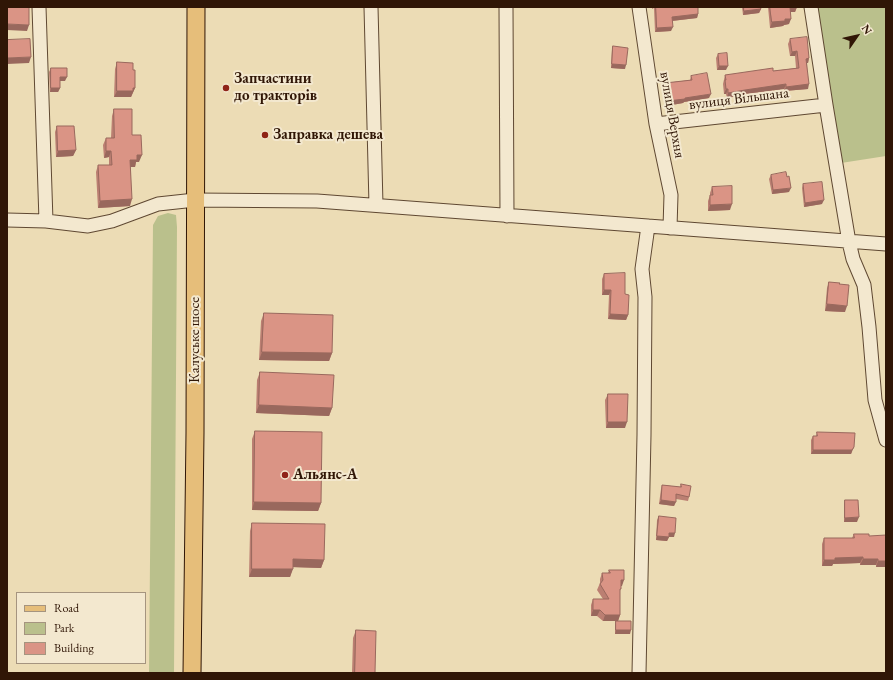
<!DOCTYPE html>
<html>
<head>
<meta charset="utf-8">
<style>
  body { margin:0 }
  #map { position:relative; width:893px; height:680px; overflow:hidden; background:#ecdcb5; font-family:"EB Garamond",serif }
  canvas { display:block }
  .frame { position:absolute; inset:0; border:8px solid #301606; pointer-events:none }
  .legend { position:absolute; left:16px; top:592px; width:130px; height:72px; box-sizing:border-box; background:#f3e8cf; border:1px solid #a5947f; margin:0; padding:5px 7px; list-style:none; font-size:12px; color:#301606 }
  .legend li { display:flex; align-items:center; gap:8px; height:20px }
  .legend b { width:20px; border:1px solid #a5947f }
  .north { position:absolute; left:837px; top:16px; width:40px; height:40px; -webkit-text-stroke:3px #f3e8cf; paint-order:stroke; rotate:56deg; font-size:11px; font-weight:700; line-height:16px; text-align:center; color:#301606 }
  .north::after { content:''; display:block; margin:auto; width:14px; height:18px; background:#301606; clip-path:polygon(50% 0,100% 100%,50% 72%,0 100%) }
</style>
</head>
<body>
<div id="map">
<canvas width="893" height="680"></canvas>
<div class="frame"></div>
<ul class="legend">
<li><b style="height:5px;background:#e6be7a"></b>Road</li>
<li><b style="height:11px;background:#bac08c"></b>Park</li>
<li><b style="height:11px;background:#da9485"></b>Building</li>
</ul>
<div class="north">N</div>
</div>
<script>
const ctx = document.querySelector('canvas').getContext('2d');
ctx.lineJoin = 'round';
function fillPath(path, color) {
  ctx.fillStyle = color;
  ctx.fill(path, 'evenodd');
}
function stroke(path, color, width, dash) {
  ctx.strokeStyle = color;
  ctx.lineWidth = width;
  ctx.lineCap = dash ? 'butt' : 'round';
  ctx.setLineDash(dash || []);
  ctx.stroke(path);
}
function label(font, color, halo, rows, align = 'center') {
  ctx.font = font + ' "EB Garamond",serif';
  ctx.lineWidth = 4;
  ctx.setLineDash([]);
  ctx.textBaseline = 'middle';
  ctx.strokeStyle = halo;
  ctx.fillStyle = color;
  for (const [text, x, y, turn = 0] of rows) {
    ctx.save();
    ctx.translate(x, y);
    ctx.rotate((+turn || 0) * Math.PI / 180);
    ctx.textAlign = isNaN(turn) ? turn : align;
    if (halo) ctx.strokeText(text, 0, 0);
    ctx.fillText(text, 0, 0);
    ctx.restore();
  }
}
fillPath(new Path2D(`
  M 818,7 L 886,7 L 886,156 L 841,163 Z
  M 168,213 L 176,215 L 177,227 L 174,673 L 149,673 L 153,225 L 158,216 Z`), '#bac08c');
const minor = new Path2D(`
  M 39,7 L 46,221
  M 371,7 L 376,205
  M 506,7 L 507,216
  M 639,7 L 656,124 L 671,195 L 670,228
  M 811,7 L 826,105 L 849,242 L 853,259 L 864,285 L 869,327 L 875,400 L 886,440
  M 656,124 L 826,105
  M 7,220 L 46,221 L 88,226 L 112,221 L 158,204 L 195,200 L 317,201 L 886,244
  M 639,673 L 644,435 L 645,297 L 642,269 L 648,226`);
const major = new Path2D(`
  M 192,673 L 195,433 L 196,7`);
stroke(minor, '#5f4832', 15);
stroke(major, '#301606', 19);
stroke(minor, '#f3e8cf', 13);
stroke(major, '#e6be7a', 17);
fillPath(new Path2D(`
  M 652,7 L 698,7 L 698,14 L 697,18 L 672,21 L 671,31 L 655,32 L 654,8 L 652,9 Z
  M 742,7 L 760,7 L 761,9 L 759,13 L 743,15 Z
  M 768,7 L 797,7 L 795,12 L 790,12 L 789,24 L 784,25 L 783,26 L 770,28 Z
  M 790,39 L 809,58 L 808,63 L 807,63 L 808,89 L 784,91 L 784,89 L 744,94 L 743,95 L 727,98 L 726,94 L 724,94 L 723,84 L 725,75 L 773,71 L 796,68 L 795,56 L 790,56 L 788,44 Z
  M 613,46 L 625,69 L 611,68 L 612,50 Z
  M 718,54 L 726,70 L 717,70 L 716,58 Z
  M 117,62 L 133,70 L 135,88 L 131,97 L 114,97 L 115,69 Z
  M 51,68 L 65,81 L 60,81 L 60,88 L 58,92 L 50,92 L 49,72 Z
  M 691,76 L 709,98 L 684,102 L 683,103 L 666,106 L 663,87 L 665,83 L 690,80 Z
  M 114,109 L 132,135 L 139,162 L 136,162 L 135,167 L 131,167 L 130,206 L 98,208 L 96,172 L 98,165 L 109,165 L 109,157 L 104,158 L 103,145 L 106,138 L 111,138 L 112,116 Z
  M 57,126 L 76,150 L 73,156 L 56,157 L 55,132 Z
  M 771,175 L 789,192 L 772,194 L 769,179 Z
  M 803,184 L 822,204 L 804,207 L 802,188 Z
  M 712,187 L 730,210 L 708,211 L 708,201 L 710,195 L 710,193 Z
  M 604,274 L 625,294 L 628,315 L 626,320 L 608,319 L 609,295 L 602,295 L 602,279 Z
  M 829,282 L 839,284 L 845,312 L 825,311 L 827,288 Z
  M 264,313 L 332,353 L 329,361 L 259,360 L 261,321 Z
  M 260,372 L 332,408 L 329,416 L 256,413 L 257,380 Z
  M 608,394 L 625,428 L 606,428 L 605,400 Z
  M 255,431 L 321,503 L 318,511 L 252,510 L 252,439 Z
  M 817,432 L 852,451 L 851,454 L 811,454 L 811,440 L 813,436 L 816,436 Z
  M 681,484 L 689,497 L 688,501 L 676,499 L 674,506 L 659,504 L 661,489 L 662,485 L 680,487 Z
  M 845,500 L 857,522 L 844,522 L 844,504 Z
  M 659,516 L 674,537 L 669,537 L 667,541 L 656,540 L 657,520 Z
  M 252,523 L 324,560 L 321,568 L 293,567 L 290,577 L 249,577 L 250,531 Z
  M 854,534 L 869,536 L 886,567 L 876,567 L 876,565 L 860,565 L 860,563 L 833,564 L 832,566 L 822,566 L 822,544 L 824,538 L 852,538 Z
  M 609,570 L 622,586 L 621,586 L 620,591 L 620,615 L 618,621 L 603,621 L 597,616 L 591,616 L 591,605 L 593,599 L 603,599 L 597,590 L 600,583 L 600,579 L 602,573 L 608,573 Z
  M 616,621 L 630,634 L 615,634 L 615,625 Z
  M 356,630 L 375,673 L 352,673 L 353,638 Z`), '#bb7f72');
fillPath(new Path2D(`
  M 789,7 L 797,7 L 795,12 L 788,12 Z
  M 761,9 L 759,13 L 743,15 L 744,11 Z
  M 698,14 L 697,18 L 671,21 L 672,17 Z
  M 785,19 L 791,19 L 789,24 L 784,25 L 783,26 L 770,28 L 772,22 Z
  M 7,24 L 29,25 L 27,31 L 7,30 Z
  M 673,27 L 671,31 L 655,32 L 657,28 Z
  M 797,51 L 795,56 L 790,56 L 792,52 Z
  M 31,57 L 29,63 L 7,64 L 7,58 Z
  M 809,58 L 808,63 L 805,63 L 806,59 Z
  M 612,64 L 626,65 L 625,69 L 611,68 Z
  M 719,66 L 728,66 L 726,70 L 717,70 Z
  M 60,77 L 67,77 L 65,81 L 59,81 Z
  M 786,84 L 784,89 L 744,94 L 743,95 L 727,98 L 728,93 L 745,90 Z
  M 809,84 L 808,89 L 784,91 L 786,87 Z
  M 51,88 L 60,88 L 58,92 L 50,92 Z
  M 133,88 L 135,88 L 131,97 L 114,97 L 117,91 Z
  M 726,89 L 728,89 L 726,94 L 724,94 Z
  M 711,94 L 709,98 L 684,102 L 683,103 L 666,106 L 667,101 L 685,98 Z
  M 76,150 L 73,156 L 56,157 L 58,151 Z
  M 106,151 L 111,151 L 109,157 L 104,158 Z
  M 137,155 L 142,155 L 139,162 L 136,162 L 135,167 L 128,167 L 130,160 Z
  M 791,188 L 789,192 L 772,194 L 773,190 Z
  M 132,199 L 130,206 L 98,208 L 100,201 Z
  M 824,200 L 822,204 L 804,207 L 805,203 Z
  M 732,204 L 730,210 L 708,211 L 710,205 Z
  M 604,290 L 611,290 L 609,295 L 602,295 Z
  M 827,304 L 847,306 L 845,312 L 825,311 Z
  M 610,314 L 628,315 L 626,320 L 608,319 Z
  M 262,352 L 332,353 L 329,361 L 259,360 Z
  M 259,405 L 332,408 L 329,416 L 256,413 Z
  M 608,422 L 627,422 L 625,428 L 606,428 Z
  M 854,447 L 851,454 L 811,454 L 813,450 Z
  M 661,500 L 676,502 L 674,506 L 659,504 Z
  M 254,502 L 321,503 L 318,511 L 252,510 Z
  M 859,517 L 857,522 L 844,522 L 845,518 Z
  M 669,533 L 675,533 L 674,537 L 669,537 L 667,541 L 656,540 L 657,536 Z
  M 863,557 L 860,563 L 833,564 L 832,566 L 822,566 L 824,560 L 835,558 Z
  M 293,559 L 324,560 L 321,568 L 290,567 Z
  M 863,559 L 878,559 L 876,565 L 860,565 Z
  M 878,561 L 886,561 L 886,567 L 876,567 Z
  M 252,569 L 293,569 L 290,577 L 249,577 Z
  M 621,580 L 624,580 L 622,586 L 619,586 Z
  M 593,610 L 600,610 L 597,616 L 591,616 Z
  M 605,615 L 620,615 L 618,621 L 603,621 Z
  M 616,630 L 631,630 L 630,634 L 615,634 Z`), '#99685d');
const building = new Path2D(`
  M 7,7 L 29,7 L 29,25 L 7,24 Z
  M 656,7 L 698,7 L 698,14 L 672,17 L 673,27 L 657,28 Z
  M 744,7 L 760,7 L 761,9 L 744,11 Z
  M 770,7 L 790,7 L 791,19 L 785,19 L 785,21 L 772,22 Z
  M 807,37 L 809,58 L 806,59 L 809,84 L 786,87 L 786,84 L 745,90 L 728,93 L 728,89 L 726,89 L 725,80 L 726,80 L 725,75 L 773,68 L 773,71 L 799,68 L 797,51 L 792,52 L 790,39 Z
  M 30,39 L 31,57 L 7,58 L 7,40 Z
  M 613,46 L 628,48 L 626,65 L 612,64 Z
  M 727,53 L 728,66 L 719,66 L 718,54 Z
  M 117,62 L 133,63 L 133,70 L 135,70 L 135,88 L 133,88 L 133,91 L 117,91 Z
  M 51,68 L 67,68 L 67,77 L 60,77 L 60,88 L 51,88 Z
  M 707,73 L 711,94 L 685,98 L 685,99 L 667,101 L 665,83 L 692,80 L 691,76 Z
  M 114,109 L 132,109 L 132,135 L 141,135 L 142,155 L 137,155 L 137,160 L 130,160 L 132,199 L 100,201 L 98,165 L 112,165 L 111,151 L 106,151 L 106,138 L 114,138 Z
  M 57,126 L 74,126 L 76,150 L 58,151 Z
  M 786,172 L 787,177 L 789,176 L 791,188 L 773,190 L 771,175 Z
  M 822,182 L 824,200 L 805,203 L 803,184 Z
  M 732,186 L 732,204 L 710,205 L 710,195 L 713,195 L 712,187 Z
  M 625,273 L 625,294 L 629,295 L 628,315 L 610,314 L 611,290 L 604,290 L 604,274 Z
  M 829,282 L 840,283 L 839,284 L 849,285 L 847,306 L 827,304 Z
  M 264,313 L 333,315 L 332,353 L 262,352 Z
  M 260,372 L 334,375 L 332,408 L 259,405 Z
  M 608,394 L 628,394 L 627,422 L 608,422 Z
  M 255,431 L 322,432 L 321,503 L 254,502 Z
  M 817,432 L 855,433 L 854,447 L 852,450 L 813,450 L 813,436 L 817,436 Z
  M 681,484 L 691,486 L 689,497 L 676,494 L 676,502 L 661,500 L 662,485 L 681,487 Z
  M 845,500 L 858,500 L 859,517 L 845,518 Z
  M 659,516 L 676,518 L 675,533 L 669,533 L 669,537 L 657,536 Z
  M 252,523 L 325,524 L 324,560 L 293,559 L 293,569 L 252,569 Z
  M 854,534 L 869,534 L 869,536 L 886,535 L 886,561 L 878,561 L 878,559 L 863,559 L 863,557 L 835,558 L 835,560 L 824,560 L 824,538 L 854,538 Z
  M 609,570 L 624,570 L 624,580 L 621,580 L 621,589 L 620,589 L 620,615 L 605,615 L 600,610 L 593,610 L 593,599 L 609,599 L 600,584 L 603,580 L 602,573 L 610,573 Z
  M 616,621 L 631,621 L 631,630 L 616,630 Z
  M 356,630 L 376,631 L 375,673 L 355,673 Z`);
fillPath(building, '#da9485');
stroke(building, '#99685d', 1);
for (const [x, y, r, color] of [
  [226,88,4,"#8f2418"],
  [265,135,4,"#8f2418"],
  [285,475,4,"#8f2418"]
]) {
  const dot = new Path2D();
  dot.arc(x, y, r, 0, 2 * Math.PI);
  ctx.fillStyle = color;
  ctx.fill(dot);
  stroke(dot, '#f3e8cf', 1.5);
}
label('bold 15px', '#301606', '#f3e8cf', [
  ["Запчастини",234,79],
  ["до тракторів",234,96],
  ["Заправка дешева",273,135],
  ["Альянс-А",293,475]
], 'left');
label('15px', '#301606', '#f3e8cf', [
  ["вулиця Вільшана",739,99,-7],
  ["вулиця Верхня",672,115,80],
  ["Калуське шосе",195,340,-90]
]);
</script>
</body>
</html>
